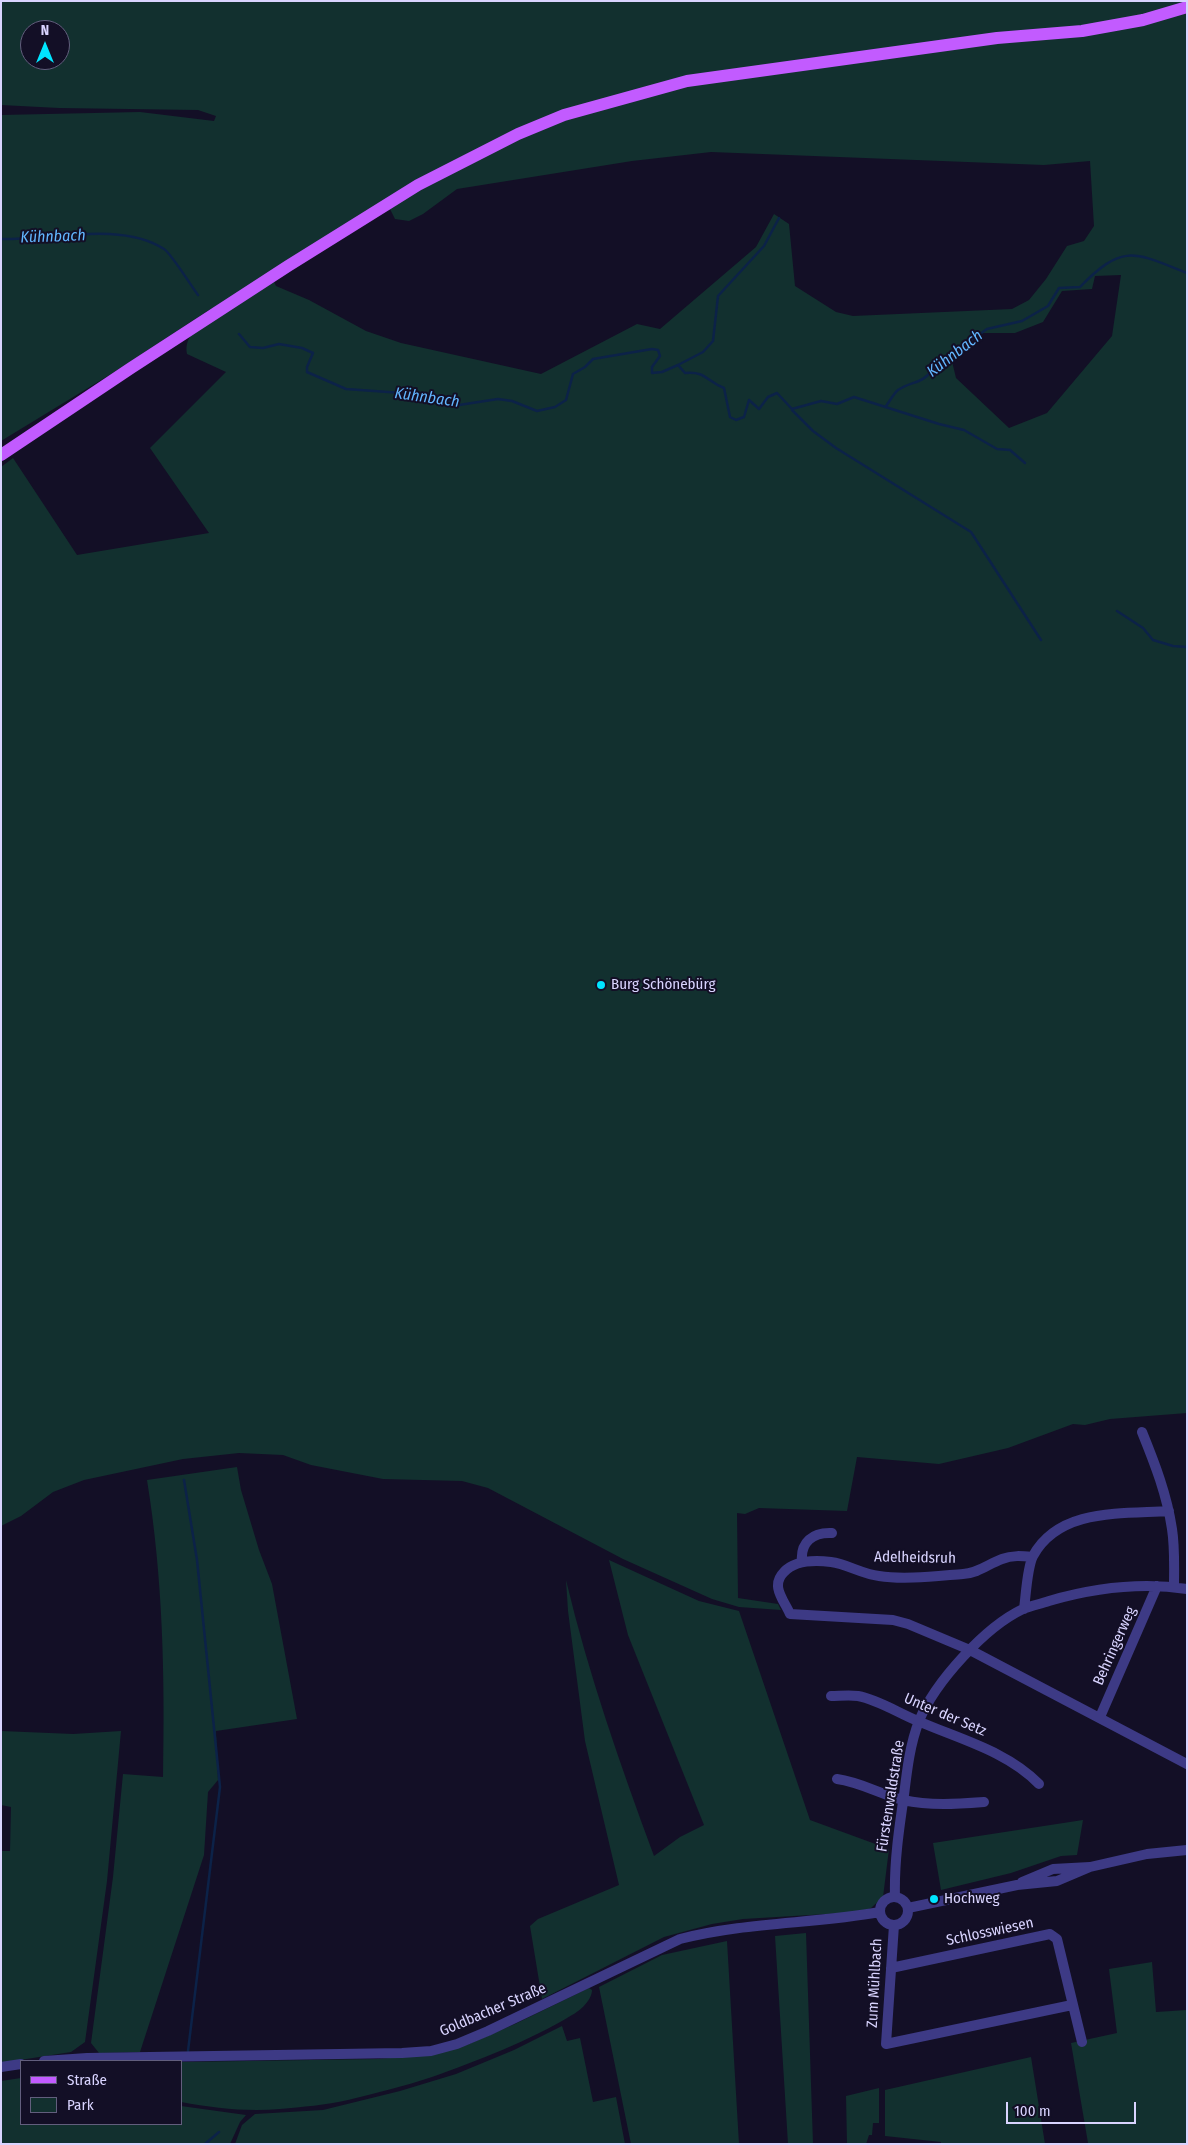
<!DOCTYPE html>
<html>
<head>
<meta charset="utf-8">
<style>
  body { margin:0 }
  #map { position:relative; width:1188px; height:2145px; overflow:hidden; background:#130f26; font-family:"Fira Sans Condensed",sans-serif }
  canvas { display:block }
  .frame { position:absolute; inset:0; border:2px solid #d9d4ff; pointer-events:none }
  .legend { position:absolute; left:20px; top:2060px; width:162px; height:65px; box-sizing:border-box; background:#130f26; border:1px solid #625e7d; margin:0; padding:6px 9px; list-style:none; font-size:15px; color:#d9d4ff }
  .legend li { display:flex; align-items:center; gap:10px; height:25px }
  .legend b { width:25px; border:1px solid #625e7d }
  .north { position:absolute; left:20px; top:20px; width:50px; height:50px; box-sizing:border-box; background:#130f26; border:1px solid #625e7d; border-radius:50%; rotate:0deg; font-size:14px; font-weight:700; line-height:20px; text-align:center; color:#d9d4ff }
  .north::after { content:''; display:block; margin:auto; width:18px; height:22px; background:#00e5ff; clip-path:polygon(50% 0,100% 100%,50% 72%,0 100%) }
  .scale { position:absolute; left:1006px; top:2102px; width:130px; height:22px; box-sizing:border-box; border:2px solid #d9d4ff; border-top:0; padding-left:6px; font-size:15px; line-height:18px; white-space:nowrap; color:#d9d4ff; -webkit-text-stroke:4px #130f26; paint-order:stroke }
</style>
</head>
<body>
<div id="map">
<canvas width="1188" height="2145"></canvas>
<div class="frame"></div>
<ul class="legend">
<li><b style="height:6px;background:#c25bff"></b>Straße</li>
<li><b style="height:14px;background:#12302f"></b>Park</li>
</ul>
<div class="north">N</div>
<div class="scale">100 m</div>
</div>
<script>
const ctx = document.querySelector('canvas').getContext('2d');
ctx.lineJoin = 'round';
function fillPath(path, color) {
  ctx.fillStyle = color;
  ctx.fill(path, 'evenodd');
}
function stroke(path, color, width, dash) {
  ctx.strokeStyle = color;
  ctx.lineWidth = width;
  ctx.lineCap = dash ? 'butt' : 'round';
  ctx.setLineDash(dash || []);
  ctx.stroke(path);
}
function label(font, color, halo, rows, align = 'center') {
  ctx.font = font + ' "Fira Sans Condensed",sans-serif';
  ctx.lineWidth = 4;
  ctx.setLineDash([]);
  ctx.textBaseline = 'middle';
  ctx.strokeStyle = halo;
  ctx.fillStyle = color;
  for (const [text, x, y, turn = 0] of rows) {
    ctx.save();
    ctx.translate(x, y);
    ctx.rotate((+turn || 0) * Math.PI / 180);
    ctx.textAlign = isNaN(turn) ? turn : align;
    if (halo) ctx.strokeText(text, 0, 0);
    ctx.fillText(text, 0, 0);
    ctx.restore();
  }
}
fillPath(new Path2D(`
  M 1,1 L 1187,1 L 1187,1413 L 1110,1419 L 1085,1425 L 1073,1424 L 1008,1448 L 939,1464 L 857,1457 L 847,1511 L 759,1508 L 745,1514 L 737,1513 L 738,1598 L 778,1604 L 781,1610 L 739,1607 L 712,1599 L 623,1559 L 488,1488 L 462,1481 L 383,1479 L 311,1465 L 283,1455 L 239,1453 L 183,1459 L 84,1480 L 53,1492 L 21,1516 L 1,1526 L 1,467 L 13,458 L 77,555 L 209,533 L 150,448 L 226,372 L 187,354 C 183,335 203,322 212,308 L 111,374 L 1,441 L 1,115 L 140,112 L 214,121 L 216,116 L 198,110 L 59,108 L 1,105 ZM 30,30 L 60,30 L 60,60 L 30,60 ZM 711,152 L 1044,165 L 1090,161 L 1094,226 L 1084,241 L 1067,246 L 1046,279 L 1029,300 L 1012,309 L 853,316 L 836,312 L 795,286 L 789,224 L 774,214 L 756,247 L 660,329 L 637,324 L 541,374 L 401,343 L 366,331 L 309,300 L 276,286 L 271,275 L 386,201 L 395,219 L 409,221 L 423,214 L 457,189 L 632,161 ZM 1121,275 L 1112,336 L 1047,413 L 1009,428 L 956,378 L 950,353 L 981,333 L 1015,333 L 1043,322 L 1062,291 L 1092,289 L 1095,276 Z
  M 237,1467 L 241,1490 L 259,1550 L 272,1584 L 297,1719 L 216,1731 L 218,1780 L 208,1792 L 204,1855 L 140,2052 L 99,2053 L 91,2043 L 113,1877 L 123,1774 L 163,1777 C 165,1677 163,1578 147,1480 Z
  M 609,1560 L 699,1601 L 739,1611 L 810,1820 L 889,1849 L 883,1897 L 871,1908 L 861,1912 L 743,1919 L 712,1924 L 664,1937 L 542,1999 L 530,1926 L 538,1919 L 619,1885 L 585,1741 L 568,1611 L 566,1580 C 589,1676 620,1764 654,1856 L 680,1837 L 704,1825 L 628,1635 Z
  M 1,1731 L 73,1734 L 121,1731 L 107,1881 L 85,2042 L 71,2052 L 1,2063 L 1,1851 L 10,1851 L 11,1807 L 1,1805 Z
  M 1083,1820 L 1077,1855 L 1061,1856 L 1011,1873 L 941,1890 L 933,1843 Z
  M 806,1933 L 813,2144 L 788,2144 L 775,1936 Z
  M 727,1941 L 739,2144 L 631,2144 L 599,1987 L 662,1955 Z
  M 1152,1962 L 1156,2012 L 1187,2010 L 1187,2144 L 1086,2144 L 1088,2143 L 1071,2043 L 1117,2033 L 1109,1969 Z
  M 589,1988 L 592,1990 C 592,2000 580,2011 572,2015 C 531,2040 477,2061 432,2077 C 405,2086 376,2093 348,2100 C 326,2105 302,2107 280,2109 C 246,2112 214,2108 181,2102 L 181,2062 L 377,2059 L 428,2055 L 469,2044 L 515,2024 Z
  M 562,2026 L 567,2041 L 580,2038 L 593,2102 L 616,2097 L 625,2144 L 235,2144 L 242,2125 L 255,2114 L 323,2110 L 400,2091 L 456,2074 L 514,2050 Z
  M 1031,2057 L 1045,2144 L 941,2144 L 941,2142 L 885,2136 L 885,2090 Z
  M 21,2078 L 21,2124 L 181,2124 L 181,2106 L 246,2115 L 240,2122 L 230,2144 L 1,2144 L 1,2081 Z
  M 879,2088 L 879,2123 L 873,2123 L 872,2135 L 869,2135 L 866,2144 L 847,2144 L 846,2096 Z`), '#12302f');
stroke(new Path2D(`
  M 1,239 C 50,240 121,221 164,249 C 170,252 192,287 198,295
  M 239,334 L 250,347 L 263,348 L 279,344 L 302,348 L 313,353 L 307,367 L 307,372 L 346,389 L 430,395 L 459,405 L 498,399 L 512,401 L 537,411 L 555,407 L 566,400 L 573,374 L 585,367 L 593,359 L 652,349 L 658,350 L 660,356 L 652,367 L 652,373 L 662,372 L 678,365 L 703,352 L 713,341 L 718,296 L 764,246 L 779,218
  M 678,365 L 685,373 C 706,371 706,381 724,388 L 730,417 L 736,420 L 744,417 L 749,400 L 759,409 L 768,397 L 777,393 L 792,409 L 821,401 L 837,404 L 854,397 L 939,424 L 964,430 L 997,449 L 1010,450 L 1025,463
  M 886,406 C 890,401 894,393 898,390 C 913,380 923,385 934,367 L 987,329 L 1022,321 L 1048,306 L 1059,288 L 1080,287 C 1123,243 1134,252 1187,273
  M 792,410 L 813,431 L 836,448 L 971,532 L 1041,640
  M 1117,611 L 1143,628 L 1153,640 L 1173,646 L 1187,647
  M 184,1480 L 197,1560 L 220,1787 L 188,2051
  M 205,2144 L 219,2132`), '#0c2248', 2.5);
stroke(new Path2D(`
  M 1142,1432 C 1155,1464 1167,1495 1172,1529 C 1175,1548 1174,1568 1174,1587
  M 1032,1557 C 1022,1556 1012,1555 1002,1559 C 988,1564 979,1573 963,1574 C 937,1576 904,1580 879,1576 C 862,1574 847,1564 831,1562 C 815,1560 795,1560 784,1572 C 770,1586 784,1600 790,1614 L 893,1620 L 908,1624 L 970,1650 L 1187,1764
  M 802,1562 C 800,1542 813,1532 832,1533
  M 1024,1609 C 1026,1595 1027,1568 1033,1556 C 1059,1508 1122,1514 1169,1511
  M 831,1696 C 839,1696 849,1695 858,1696 C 879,1700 898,1713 918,1721 C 959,1739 1007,1751 1039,1784
  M 1100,1717 L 1157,1586
  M 837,1779 C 860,1782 880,1794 903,1800 C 930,1806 957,1804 984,1802
  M 1022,1882 L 1053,1869 L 1090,1867 L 1147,1854 L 1187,1850
  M880 1911a14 14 0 1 1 28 0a14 14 0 1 1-28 0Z
  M 895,1897 C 894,1863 899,1829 904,1795 C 907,1770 910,1744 919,1721 C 935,1682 985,1627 1023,1609 C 1031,1606 1040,1604 1049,1601 C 1094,1588 1140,1582 1187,1589
  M 908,1908 L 1017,1885 L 1057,1881 L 1090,1867
  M 894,1925 L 886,2044 L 1072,2005
  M 891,1968 L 1050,1934 L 1057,1939 L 1082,2042
  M 44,2061 L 87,2058 L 402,2053 L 431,2051 L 457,2044 L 488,2031 L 680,1939 C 746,1922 813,1924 880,1912
  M 1,2067 L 21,2064`), '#3d3a85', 10);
stroke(new Path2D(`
  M 1,455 L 131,368 L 288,266 L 418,185 L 518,134 L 564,115 L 687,81 L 997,38 L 1082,31 L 1143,20 L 1187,7`), '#c25bff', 12);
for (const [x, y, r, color] of [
  [601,985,5,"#00e5ff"],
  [934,1899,5,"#00e5ff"]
]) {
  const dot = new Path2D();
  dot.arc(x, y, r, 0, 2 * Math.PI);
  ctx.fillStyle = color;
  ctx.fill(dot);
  stroke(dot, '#130f26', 2);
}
label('15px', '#d9d4ff', '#130f26', [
  ["Burg Schönebürg",611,985],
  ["Hochweg",944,1899]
], 'left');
label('15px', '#d9d4ff', '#130f26', [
  ["Adelheidsruh",915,1558,1],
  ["Behringerweg",1115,1646,-66],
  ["Unter der Setz",945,1715,23],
  ["Fürstenwaldstraße",891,1796,-81],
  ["Schlosswiesen",990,1932,-12],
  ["Zum Mühlbach",875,1983,-87],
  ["Goldbacher Straße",493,2010,-23]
]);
label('italic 16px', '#62b6ff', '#130f26', [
  ["Kühnbach",53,237,-2],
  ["Kühnbach",955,354,-38],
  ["Kühnbach",427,398,8]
]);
</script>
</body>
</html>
